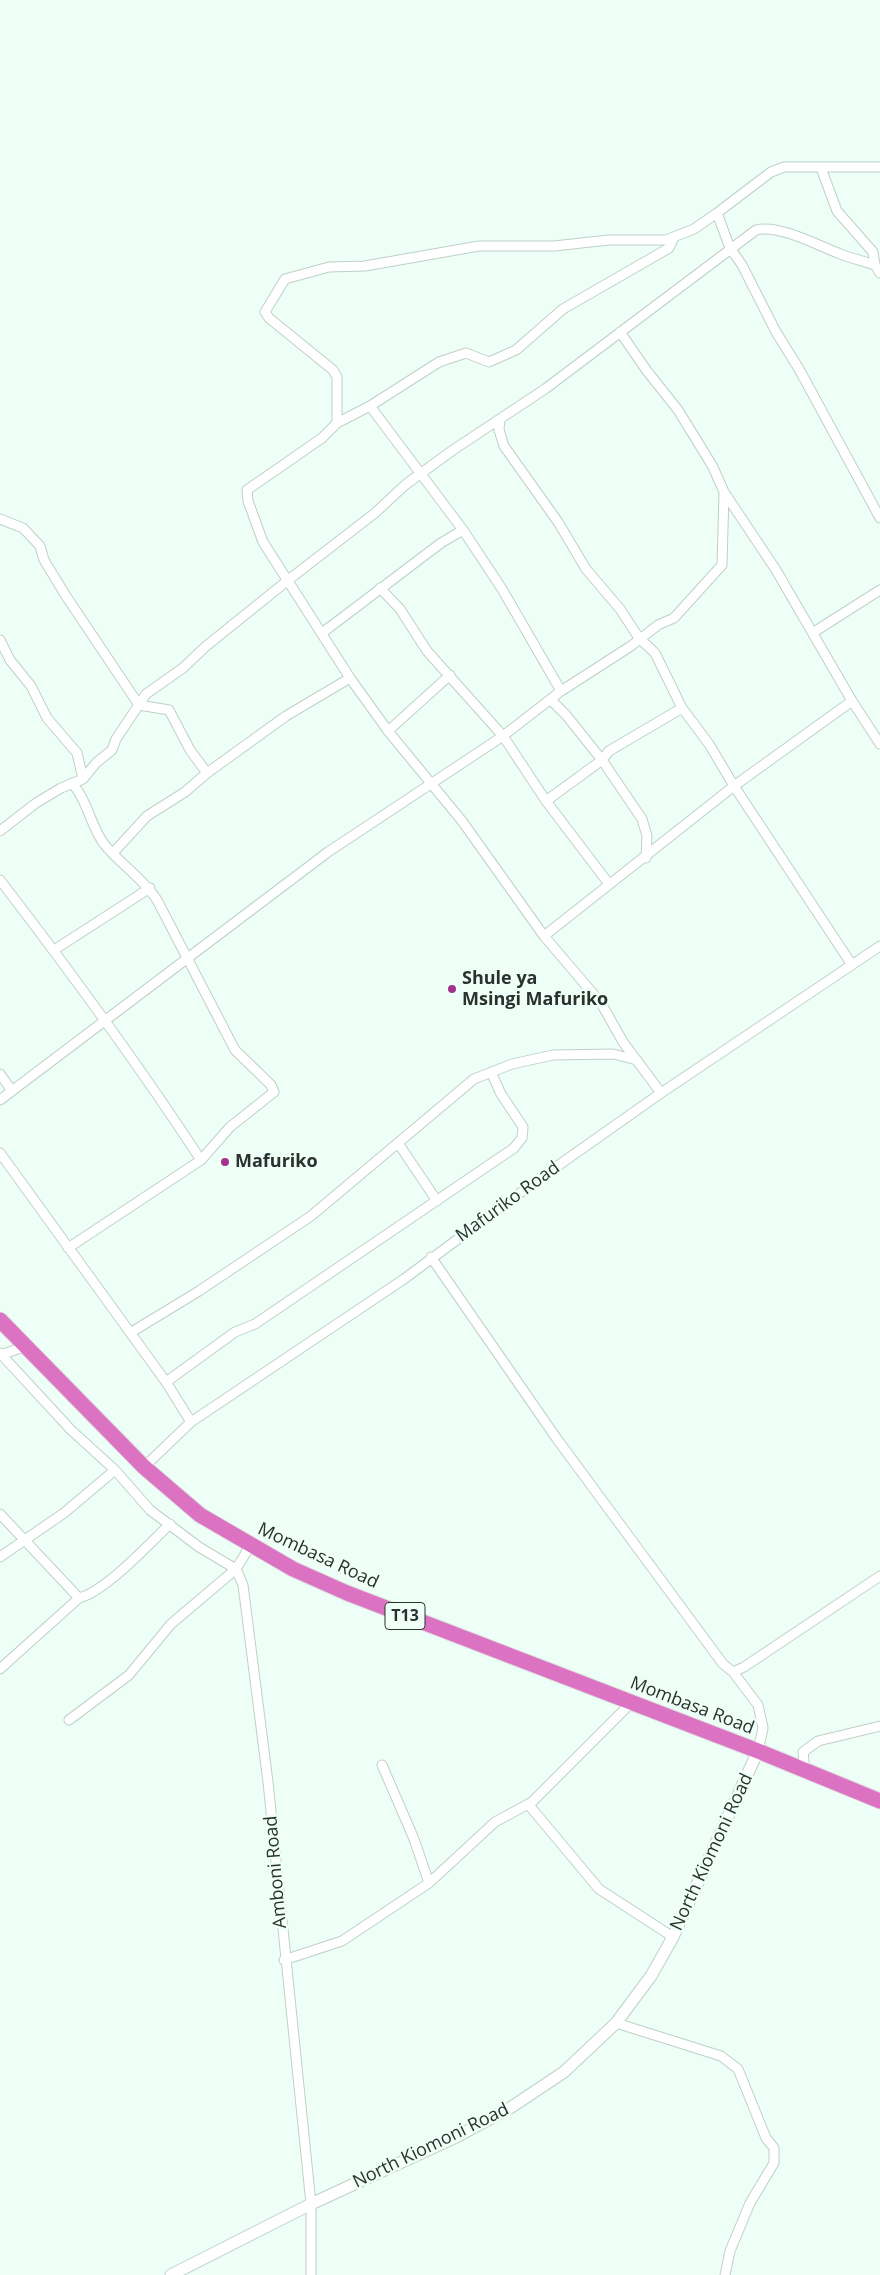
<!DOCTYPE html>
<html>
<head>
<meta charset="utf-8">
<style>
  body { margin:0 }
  canvas { display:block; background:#edfff6 }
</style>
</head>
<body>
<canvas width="880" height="2275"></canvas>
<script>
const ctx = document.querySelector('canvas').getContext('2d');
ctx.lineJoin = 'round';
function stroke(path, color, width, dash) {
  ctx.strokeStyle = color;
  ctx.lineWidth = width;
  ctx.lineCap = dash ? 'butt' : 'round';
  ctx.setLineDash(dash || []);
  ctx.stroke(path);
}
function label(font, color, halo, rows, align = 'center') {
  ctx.font = font + ' "Open Sans",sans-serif';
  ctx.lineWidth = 5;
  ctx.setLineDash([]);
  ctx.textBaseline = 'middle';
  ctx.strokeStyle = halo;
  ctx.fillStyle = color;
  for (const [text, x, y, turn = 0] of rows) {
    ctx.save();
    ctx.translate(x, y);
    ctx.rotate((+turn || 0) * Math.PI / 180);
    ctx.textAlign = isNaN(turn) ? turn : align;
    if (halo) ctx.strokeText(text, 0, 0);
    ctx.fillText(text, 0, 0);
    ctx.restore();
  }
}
const street = new Path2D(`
  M 821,168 L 837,211 L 873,252 L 875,265 L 880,273
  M 717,213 L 730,248 L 742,265 L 776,332 L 799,369 L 880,518
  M 620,332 L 647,371 L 678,410 L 713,467 L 724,492 L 776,570 L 852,701 L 880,744
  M 370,406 L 463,530 L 502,589 L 561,691
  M 500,419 L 499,430 L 504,446 L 558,522 L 586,569 L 620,609 L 639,638 L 655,653 L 682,708 L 709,744 L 734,786 L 852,965
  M 337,423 L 337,377 L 333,370 L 269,318 L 265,312 L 285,279 L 329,267 L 365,266 L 479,246 L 554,246 L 609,240 L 666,240 L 694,229 L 717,213 L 771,172 L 784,167 L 880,167
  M 0,519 L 23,528 L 40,546 L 44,560 L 66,596 L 139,705 L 169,710 L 190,750 L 207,773
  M 380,588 L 400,609 L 427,651 L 503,736 L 546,801 L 609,884
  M 814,632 L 880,590
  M 322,633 L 441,543 L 463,530
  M 0,640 L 10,660 L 31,686 L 47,718 L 77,753 L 83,779
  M 551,700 L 566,715 L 602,760 L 642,819 L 647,836 L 646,858
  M 388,731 L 450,675
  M 546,801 L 602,760 L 609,751 L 682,708
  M 0,831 L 36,803 L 61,788 L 83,779 L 96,763 L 112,750 L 116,739 L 146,694 L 183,668 L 205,647 L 287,581 L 375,513 L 405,485 L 453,450 L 545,389 L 756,230 C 778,224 817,245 838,253 C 850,258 863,261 875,265
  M 113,853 L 147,816 L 185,792 L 207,773 L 286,716 L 350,678
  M 0,880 C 70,971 138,1064 201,1160
  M 544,936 L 734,786 L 852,701
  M 54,950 L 150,888
  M 0,1074 L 12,1091
  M 661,1093 L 623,1042 L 601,1003 L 544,936 L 462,821 L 388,731 L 350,678 L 263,542 L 248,501 L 247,490 L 322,438 L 337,423 L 370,406 L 439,362 L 466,353 L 489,362 L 516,350 L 563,309 L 669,248 L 674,237
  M 0,1100 L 328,852 L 503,736 L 561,691 L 631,646 L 658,625 L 674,618 L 722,565 L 724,492
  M 398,1143 L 437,1201
  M 0,1153 L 166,1382 L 191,1422
  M 68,1248 L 201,1160 L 230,1127 L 274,1092 L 271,1085 L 235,1050 L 157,900 C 143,878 120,864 104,844 C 90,825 88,801 72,783
  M 431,1257 L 557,1439 L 723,1664 L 733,1672 L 744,1667 L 880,1576
  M 130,1333 L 199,1291 L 311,1216 L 474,1079 L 512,1064 L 553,1055 L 613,1054 L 637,1060
  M 0,1353 L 71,1430 L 115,1470 L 150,1510 L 199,1547 L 236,1569 L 171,1624 L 129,1675 L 69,1720
  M 0,1355 L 27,1346
  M 166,1382 L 235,1332 L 255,1324 L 514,1148 L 522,1138 L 523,1127 L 501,1094 L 491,1072
  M 144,1467 L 191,1422 L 404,1279 L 539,1179 L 661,1093 L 880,946
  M 0,1514 L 79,1598
  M 250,1546 L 236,1569 L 243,1585 L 268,1782 L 311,2204 L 311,2275
  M 0,1557 L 64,1513 L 115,1470
  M 0,1669 L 79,1598 C 106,1591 149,1544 170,1524
  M 733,1672 L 758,1705 L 763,1728 L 758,1751
  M 382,1765 L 414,1839 L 429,1883
  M 805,1770 L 803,1752 L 818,1741 L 880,1726
  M 528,1804 L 599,1889 L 673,1937
  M 284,1960 L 342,1941 L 429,1883 L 495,1822 L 532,1802 L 631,1703
  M 616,2023 L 721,2056 L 738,2069 L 766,2138 L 774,2148 L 774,2163 L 750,2203 L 730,2251 L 725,2275`);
const secondary = new Path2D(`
  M 171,2275 L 311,2204 L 458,2136 L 510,2108 L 564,2072 L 616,2023 L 651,1976 L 673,1937 L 758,1751`);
const highway = new Path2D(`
  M 0,1320 L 144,1467 L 200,1515 L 293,1569 L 347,1593 L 758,1751 L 880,1801`);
stroke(street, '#bfd0c8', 11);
stroke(secondary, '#bfd0c8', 13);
stroke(highway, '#dddede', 17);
stroke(street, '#fff', 9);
stroke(secondary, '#fff', 11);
stroke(highway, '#dc72c2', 15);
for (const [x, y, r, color] of [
  [452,989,5,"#a4318c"],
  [225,1162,5,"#a4318c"]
]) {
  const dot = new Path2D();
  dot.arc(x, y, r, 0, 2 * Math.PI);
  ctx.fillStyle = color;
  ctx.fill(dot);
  stroke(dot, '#edfff6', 2);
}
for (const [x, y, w] of [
  [405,1616,40]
]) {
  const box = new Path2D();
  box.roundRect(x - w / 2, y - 13.5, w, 27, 4);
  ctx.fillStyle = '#edfff6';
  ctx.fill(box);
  stroke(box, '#2b312e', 1);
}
label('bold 16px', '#2b312e', null, [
  ["T13",405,1616]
]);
label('bold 18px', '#2b312e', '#edfff6', [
  ["Shule ya",462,979],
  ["Msingi Mafuriko",462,1000],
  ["Mafuriko",235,1162]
], 'left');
label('18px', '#2b312e', '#edfff6', [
  ["Mafuriko Road",508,1202,-36],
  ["Mombasa Road",318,1556,25],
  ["Mombasa Road",692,1706,21],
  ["North Kiomoni Road",712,1852,-65],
  ["Amboni Road",276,1872,-95],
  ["North Kiomoni Road",431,2146,-26]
]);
</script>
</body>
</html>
